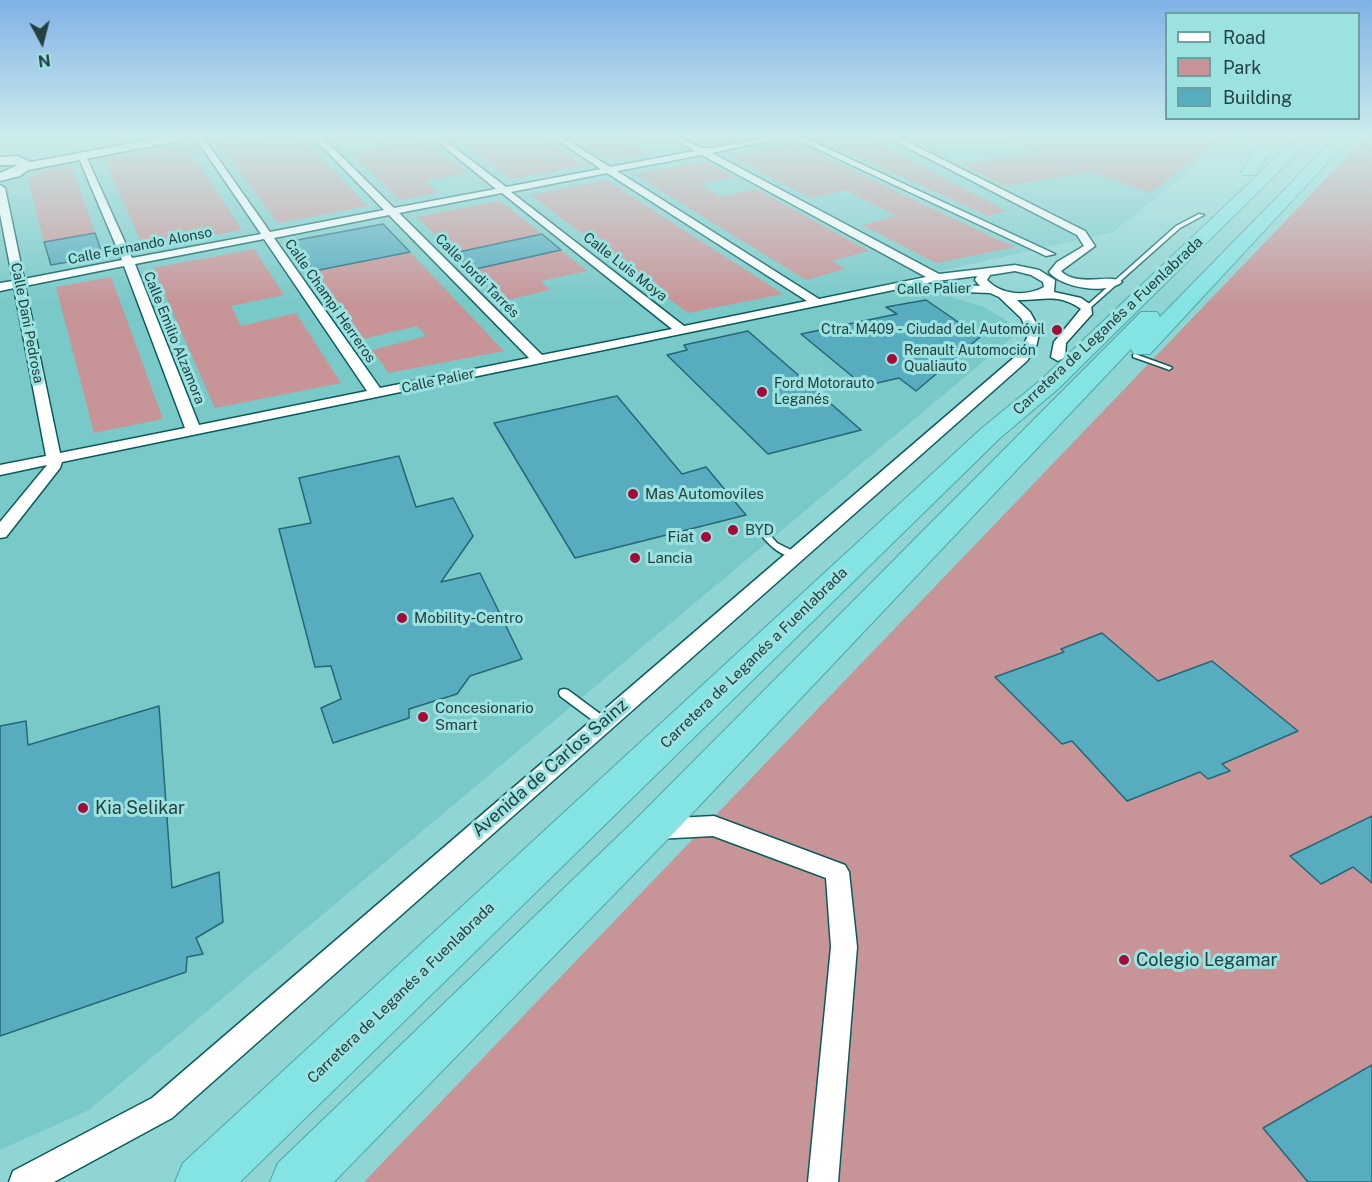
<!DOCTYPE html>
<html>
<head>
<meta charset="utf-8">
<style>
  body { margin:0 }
  #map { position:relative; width:1372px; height:1182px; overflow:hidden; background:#8fd5d3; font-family:"Public Sans",sans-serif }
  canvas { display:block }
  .legend { position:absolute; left:1165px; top:12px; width:195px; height:108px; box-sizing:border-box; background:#9be2e0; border:2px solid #6ba2a0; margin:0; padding:8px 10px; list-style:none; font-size:18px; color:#244140 }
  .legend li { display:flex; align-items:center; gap:12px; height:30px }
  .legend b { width:30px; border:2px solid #6ba2a0 }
  .north { position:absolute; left:12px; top:12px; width:60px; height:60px; -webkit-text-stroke:4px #9be2e0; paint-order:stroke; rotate:173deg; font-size:16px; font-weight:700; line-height:24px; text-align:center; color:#244140 }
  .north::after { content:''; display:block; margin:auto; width:21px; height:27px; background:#244140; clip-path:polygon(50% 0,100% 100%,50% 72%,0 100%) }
</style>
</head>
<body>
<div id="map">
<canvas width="1372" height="1182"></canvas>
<ul class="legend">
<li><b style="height:8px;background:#fff"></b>Road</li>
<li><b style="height:16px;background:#c79598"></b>Park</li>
<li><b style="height:16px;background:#58acbf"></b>Building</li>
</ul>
<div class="north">N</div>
</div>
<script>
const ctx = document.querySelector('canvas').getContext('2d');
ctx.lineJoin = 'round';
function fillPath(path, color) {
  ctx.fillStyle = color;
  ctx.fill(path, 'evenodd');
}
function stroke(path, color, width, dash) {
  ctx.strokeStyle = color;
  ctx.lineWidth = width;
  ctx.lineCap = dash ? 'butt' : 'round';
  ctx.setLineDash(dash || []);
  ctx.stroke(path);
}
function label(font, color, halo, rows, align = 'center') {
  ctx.font = font + ' "Public Sans",sans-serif';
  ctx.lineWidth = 6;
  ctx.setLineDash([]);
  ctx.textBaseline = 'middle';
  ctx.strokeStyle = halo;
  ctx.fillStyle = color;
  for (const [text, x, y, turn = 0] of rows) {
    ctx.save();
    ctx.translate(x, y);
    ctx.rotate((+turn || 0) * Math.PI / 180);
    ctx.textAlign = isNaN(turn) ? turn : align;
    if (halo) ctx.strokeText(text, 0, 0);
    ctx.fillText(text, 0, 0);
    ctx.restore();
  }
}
fillPath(new Path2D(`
  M 167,137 L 1222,137 L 1222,138 L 1204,160 L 1113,232 L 910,278 L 939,293 L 986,308 L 1021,330 L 89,1110 L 0,1150 L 0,168 Z`), '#79c9c8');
fillPath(new Path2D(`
  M 301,137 L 367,206 L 278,223 L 215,138 Z
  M 335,137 L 421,137 L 466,173 L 425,181 L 437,193 L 400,200 L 352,154 L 389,147 L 381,140 L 344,146 Z
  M 455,137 L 541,137 L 584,166 L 511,179 Z
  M 575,137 L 661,137 L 629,143 L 647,154 L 612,160 Z
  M 825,137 L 867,137 L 1006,211 L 988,216 L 818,138 Z
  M 1000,137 L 1213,137 L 1197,157 L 1150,193 L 1091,172 L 1005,186 L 962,164 L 1037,152 Z
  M 1366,137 L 1372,137 L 1372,1182 L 364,1182 Z
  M 794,143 L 990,236 L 1016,247 L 936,263 L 862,225 L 896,216 L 846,190 L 811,198 L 730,156 Z
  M 185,144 L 242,230 L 144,248 L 104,159 Z
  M 704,161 L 735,177 L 700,184 L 721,197 L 756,189 L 869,251 L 832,261 L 845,269 L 806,280 L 634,174 Z
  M 71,165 L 95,233 L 44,242 L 28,178 L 48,169 Z
  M 606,180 L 783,294 L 688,313 L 531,195 Z
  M 500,201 L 542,234 L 454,253 L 417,217 Z
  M 254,249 L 284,295 L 231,306 L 241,326 L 296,313 L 341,383 L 215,408 L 153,268 Z
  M 561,250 L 587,271 L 541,281 L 550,290 L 504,301 L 471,270 Z
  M 410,252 L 504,351 L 389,373 L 372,350 L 426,336 L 417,326 L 363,339 L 314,271 Z
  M 111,277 L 163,419 L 94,433 L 56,287 Z`), '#c79598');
const building = new Path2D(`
  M 383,224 L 410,252 L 314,271 L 292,241 Z
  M 95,233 L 103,256 L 51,265 L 44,242 Z
  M 542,234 L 561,250 L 471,270 L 454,253 Z
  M 926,300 L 980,337 L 916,391 L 899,378 L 864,386 L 801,334 L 897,314 L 886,307 Z
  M 748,331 L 765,346 L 861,430 L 768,454 L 667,355 L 687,350 L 684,345 Z
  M 617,396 L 682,474 L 706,467 L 746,515 L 575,558 L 494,423 Z
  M 399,456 L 416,507 L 453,498 L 473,536 L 441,582 L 480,573 L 522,659 L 470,676 L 457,694 L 409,709 L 409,718 L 333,743 L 321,708 L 341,699 L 331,666 L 315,667 L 279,529 L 311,523 L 299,478 Z
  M 1102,633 L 1158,681 L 1212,661 L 1298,731 L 1222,764 L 1230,771 L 1208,779 L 1200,772 L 1127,801 L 1072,741 L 1062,744 L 995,677 L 1064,652 L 1061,649 Z
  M 159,706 L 172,888 L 219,872 L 223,922 L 196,938 L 203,954 L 187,957 L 186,972 L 0,1036 L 0,726 L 26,721 L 28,745 Z
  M 1372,816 L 1372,883 L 1353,867 L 1321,884 L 1290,856 Z
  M 1372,1065 L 1372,1182 L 1308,1182 L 1263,1128 Z`);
fillPath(building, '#58acbf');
stroke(building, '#246876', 1.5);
const service = new Path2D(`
  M 1199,214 L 1204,215 L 1180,228 L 1089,309 L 1085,309 L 1085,307 L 1176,226 Z
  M 1135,354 L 1171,367 L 1172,368 L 1169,370 L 1167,369 L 1133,357 L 1133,355 Z
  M 766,533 L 769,534 L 777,543 L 797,553 L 798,555 L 797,557 C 783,558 770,546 762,536 Z
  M 564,689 L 568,690 L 607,719 L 608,722 L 607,725 L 603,726 L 599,725 L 560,696 L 559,693 L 560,690 Z`);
const minor = new Path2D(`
  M 195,137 L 203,137 L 270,232 L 384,210 L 313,137 L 322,137 L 394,208 L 496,189 L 432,137 L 441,137 L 506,187 L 601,169 L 553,137 L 563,137 L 610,167 L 695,151 L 672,137 C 685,137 696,149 708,148 C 734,146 758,137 784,137 L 712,153 L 939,274 L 1015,265 L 1039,270 L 1055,280 L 1054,292 L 1081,298 L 1091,305 L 1092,314 L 1066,343 L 1065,357 L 1058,361 L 1051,357 L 1054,342 L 1081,309 C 1057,292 1042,301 1017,300 L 1030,312 L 1040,330 L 1036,347 L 1027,361 L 172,1118 L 54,1182 L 9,1182 L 13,1171 L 152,1098 L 1017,355 L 1027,338 L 1027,330 L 1021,318 L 999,297 L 990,293 L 937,291 L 931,287 L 937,283 L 980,286 L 975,280 L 977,276 L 937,281 L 62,462 L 60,468 L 6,537 L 0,538 L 0,522 L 47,465 L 0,475 L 0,465 L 46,456 L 14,288 L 0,291 L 0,283 L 13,281 L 0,214 L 0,185 L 5,188 L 24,279 L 122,260 L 78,156 L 82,153 L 86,156 L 132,258 L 261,234 ZM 702,155 L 926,277 L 819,299 L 617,171 ZM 607,173 L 807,301 L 684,326 L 511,192 ZM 502,193 L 672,329 L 542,355 L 399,213 ZM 389,215 L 529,358 L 380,388 L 274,238 ZM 264,239 L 367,391 L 199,425 L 135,264 ZM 124,266 L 185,428 L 60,453 L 25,286 ZM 1015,271 L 1031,275 L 1043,282 L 1044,287 C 1026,297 1001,295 987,280 L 990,275 Z
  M 792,137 L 803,137 L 1055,254 L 1046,256 Z
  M 887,137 L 898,137 L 1085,231 L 1095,246 L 1061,271 C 1077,288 1111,273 1122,282 C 1106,295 1062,288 1049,272 L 1057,262 L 1084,246 L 1077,235 Z
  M 714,816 L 845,865 L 849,872 L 857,947 L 838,1182 L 808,1182 L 831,947 L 826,878 L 713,836 L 656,839 L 648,836 L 645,829 L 648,822 L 656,819 Z`);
const tertiary = new Path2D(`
  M 164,137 L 189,137 L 183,140 L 28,170 L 20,176 L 0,181 L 0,173 L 18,165 L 0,165 L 0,157 L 17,156 L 31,162 Z`);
const trunk = new Path2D(`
  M 1265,137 L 1280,137 L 1255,175 L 1243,175 L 1241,172 Z
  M 1298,137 L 1314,137 L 1058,389 L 1000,438 L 240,1182 L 175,1182 L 183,1163 L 982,428 L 1042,379 Z
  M 1336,137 L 1351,137 L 1150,354 L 1134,354 L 1131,349 L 665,842 L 334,1182 L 270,1182 L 278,1163 L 637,818 L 1141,312 L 1157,312 L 1160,317 L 1158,319 Z`);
stroke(service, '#0a5b5b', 3);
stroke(minor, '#0a5b5b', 3);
stroke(tertiary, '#0a5b5b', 3);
stroke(trunk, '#4fa6a5', 2);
fillPath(service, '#fff');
fillPath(minor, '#fff');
fillPath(tertiary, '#fff');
fillPath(trunk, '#84e4e3');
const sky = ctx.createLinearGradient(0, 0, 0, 303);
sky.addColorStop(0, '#81b2e6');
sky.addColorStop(0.45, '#cdeceb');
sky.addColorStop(1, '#cdeceb00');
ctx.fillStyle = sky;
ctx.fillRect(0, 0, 1372, 303);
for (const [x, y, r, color] of [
  [1057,330,6,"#a50b38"],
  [892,359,6,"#a50b38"],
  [762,392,6,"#a50b38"],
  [633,494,6,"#a50b38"],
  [733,530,6,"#a50b38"],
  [706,537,6,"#a50b38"],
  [635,558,6,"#a50b38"],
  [402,618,6,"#a50b38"],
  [423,717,6,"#a50b38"],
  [83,808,6,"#a50b38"],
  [1124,960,6,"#a50b38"]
]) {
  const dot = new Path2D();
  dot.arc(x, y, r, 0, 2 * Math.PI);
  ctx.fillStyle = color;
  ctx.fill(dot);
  stroke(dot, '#9be2e0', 2);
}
label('14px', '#244140', '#9be2e0', [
  ["Calle Fernando Alonso",140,246,-11],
  ["Calle Luis Moya",625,267,38],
  ["Calle Jordi Tarrés",477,276,45],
  ["Calle Palier",934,289,-1],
  ["Calle Champi Herreros",330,301,55],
  ["Calle Dani Pedrosa",27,323,79],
  ["Calle Emilio Alzamora",174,338,68],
  ["Calle Palier",438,381,-12]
]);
label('14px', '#244140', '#9be2e0', [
  ["Ctra. M409 - Ciudad del Automóvil",1045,330,"right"],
  ["Renault Automoción",904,351],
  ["Qualiauto",904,367],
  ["Ford Motorauto",774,384],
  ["Leganés",774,400]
], 'left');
label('15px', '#244140', '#9be2e0', [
  ["Carretera de Leganés a Fuenlabrada",1108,326,-43],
  ["Carretera de Leganés a Fuenlabrada",754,658,-44],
  ["Carretera de Leganés a Fuenlabrada",401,993,-44]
]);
label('15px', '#244140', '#9be2e0', [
  ["Mas Automoviles",645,494],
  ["BYD",745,530],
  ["Fiat",694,537,"right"],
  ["Lancia",647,558],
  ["Mobility-Centro",414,618],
  ["Concesionario",435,708],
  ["Smart",435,725]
], 'left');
label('18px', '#244140', '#9be2e0', [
  ["Avenida de Carlos Sainz",550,768,-41]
]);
label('18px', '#244140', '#9be2e0', [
  ["Kia Selikar",95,808],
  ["Colegio Legamar",1136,960]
], 'left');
</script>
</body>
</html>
